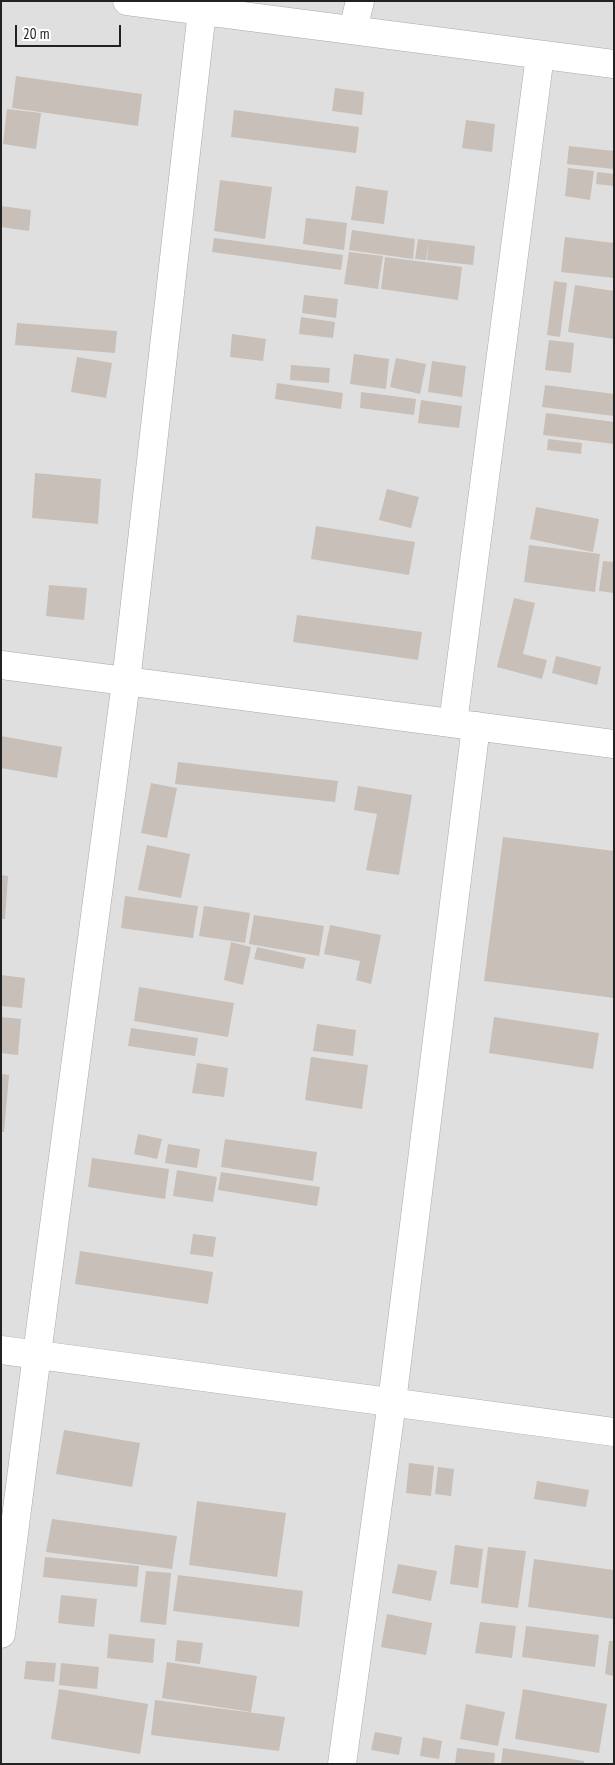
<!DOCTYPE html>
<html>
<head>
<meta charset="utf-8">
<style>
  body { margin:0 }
  #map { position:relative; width:615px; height:1765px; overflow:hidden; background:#f2efe9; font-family:"PT Sans Narrow",sans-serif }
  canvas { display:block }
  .frame { position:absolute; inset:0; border:2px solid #222; pointer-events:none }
  .scale { position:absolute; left:15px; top:25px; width:106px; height:22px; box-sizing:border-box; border:2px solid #222; border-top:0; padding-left:6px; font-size:15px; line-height:18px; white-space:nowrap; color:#222; -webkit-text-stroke:4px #fff; paint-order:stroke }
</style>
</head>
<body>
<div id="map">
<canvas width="615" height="1765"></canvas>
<div class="frame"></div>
<div class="scale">20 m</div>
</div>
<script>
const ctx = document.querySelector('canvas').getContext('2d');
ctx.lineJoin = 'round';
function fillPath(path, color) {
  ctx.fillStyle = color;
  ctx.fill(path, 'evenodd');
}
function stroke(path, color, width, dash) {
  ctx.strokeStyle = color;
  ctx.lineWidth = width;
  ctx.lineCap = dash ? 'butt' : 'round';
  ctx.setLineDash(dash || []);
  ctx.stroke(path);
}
fillPath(new Path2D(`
  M 1,1 L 614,1 L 614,1764 L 1,1764 Z`), '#e0dfdf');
fillPath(new Path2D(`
  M 16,76 L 142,94 L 138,126 L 12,108 Z
  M 335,88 L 364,92 L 362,115 L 332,111 Z
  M 7,109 L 41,113 L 36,149 L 3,144 Z
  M 234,110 L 359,127 L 356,153 L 231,137 Z
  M 466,120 L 495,124 L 492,152 L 462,148 Z
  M 569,146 L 614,151 L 614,169 L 567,164 Z
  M 568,168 L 594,171 L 590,200 L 565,196 Z
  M 597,172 L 614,174 L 614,186 L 596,184 Z
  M 220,180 L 272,187 L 265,239 L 214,231 Z
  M 356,186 L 388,191 L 384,224 L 351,220 Z
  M 1,206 L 31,210 L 29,231 L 1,227 Z
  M 306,218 L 347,223 L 344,250 L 303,244 Z
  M 352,230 L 415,239 L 413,259 L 349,250 Z
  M 565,237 L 614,243 L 614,278 L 561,272 Z
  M 214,238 L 343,255 L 341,270 L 212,252 Z
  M 418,239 L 475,246 L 473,265 L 427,260 L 429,242 L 426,260 L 415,259 Z
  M 349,252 L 383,256 L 378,289 L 344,284 Z
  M 385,257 L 462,267 L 458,300 L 381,289 Z
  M 554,281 L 567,283 L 560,337 L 547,335 Z
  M 575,285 L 614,291 L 614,339 L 568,332 Z
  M 304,295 L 338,299 L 336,318 L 302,313 Z
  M 301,317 L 335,322 L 333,338 L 299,334 Z
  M 17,323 L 117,331 L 115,353 L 15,345 Z
  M 232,334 L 266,339 L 263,361 L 230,357 Z
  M 549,340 L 574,343 L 571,373 L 545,370 Z
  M 354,354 L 389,359 L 386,389 L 350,384 Z
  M 77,357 L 112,363 L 106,398 L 71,392 Z
  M 396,358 L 426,364 L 420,394 L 390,387 Z
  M 432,361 L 466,366 L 462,397 L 428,392 Z
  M 291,365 L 330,368 L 329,383 L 290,380 Z
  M 277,383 L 343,393 L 341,409 L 275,399 Z
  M 545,385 L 614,394 L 614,416 L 542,407 Z
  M 361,392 L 416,399 L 414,415 L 360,408 Z
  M 421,400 L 462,406 L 459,428 L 418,423 Z
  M 546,413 L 614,422 L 614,444 L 543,435 Z
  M 548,439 L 582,443 L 581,454 L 547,450 Z
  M 35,473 L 101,479 L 98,524 L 32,518 Z
  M 387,489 L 419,497 L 411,528 L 379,520 Z
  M 536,507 L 599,519 L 593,552 L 530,539 Z
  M 316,526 L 415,542 L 409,575 L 311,559 Z
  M 529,545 L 600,554 L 595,592 L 524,582 Z
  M 603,561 L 614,562 L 614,593 L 599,591 Z
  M 49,585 L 87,588 L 84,620 L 46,616 Z
  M 514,598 L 535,603 L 523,654 L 547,660 L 542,679 L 497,667 Z
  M 297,615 L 422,632 L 418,660 L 293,642 Z
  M 556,656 L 601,667 L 597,685 L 552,673 Z
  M 1,736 L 62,747 L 57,778 L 1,768 Z
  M 178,762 L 338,781 L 335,802 L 175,784 Z
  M 151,783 L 177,788 L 167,838 L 141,833 Z
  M 358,786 L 412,795 L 399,875 L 366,870 L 377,814 L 354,810 Z
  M 503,837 L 614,851 L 614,998 L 484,981 Z
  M 147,845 L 190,854 L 181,898 L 138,890 Z
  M 1,875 L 8,876 L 5,919 L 1,919 Z
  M 125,896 L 198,906 L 193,938 L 121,928 Z
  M 204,906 L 250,913 L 245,943 L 199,936 Z
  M 254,915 L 324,926 L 319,956 L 249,944 Z
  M 330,925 L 381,935 L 371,984 L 356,980 L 360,961 L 324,954 Z
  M 231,942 L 251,947 L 243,985 L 224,980 Z
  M 257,947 L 306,958 L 303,969 L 254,959 Z
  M 1,975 L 25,978 L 22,1008 L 1,1006 Z
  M 139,987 L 234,1003 L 228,1037 L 134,1021 Z
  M 1,1017 L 21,1019 L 18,1055 L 1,1053 Z
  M 494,1017 L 599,1033 L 593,1069 L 489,1053 Z
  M 317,1024 L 356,1030 L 353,1056 L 313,1051 Z
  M 131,1028 L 198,1038 L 195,1056 L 128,1046 Z
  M 311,1057 L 368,1065 L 362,1109 L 305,1100 Z
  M 197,1063 L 228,1068 L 224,1097 L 192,1093 Z
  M 1,1074 L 9,1075 L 4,1132 L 1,1132 Z
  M 138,1134 L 162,1139 L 157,1159 L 134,1154 Z
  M 225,1139 L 317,1152 L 313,1181 L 221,1167 Z
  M 168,1144 L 200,1149 L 197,1168 L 165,1163 Z
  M 92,1158 L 169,1169 L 165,1199 L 88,1187 Z
  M 177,1170 L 217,1177 L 213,1202 L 173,1196 Z
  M 221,1172 L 320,1187 L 317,1206 L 218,1190 Z
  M 193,1234 L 216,1237 L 213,1257 L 190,1254 Z
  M 80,1251 L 213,1272 L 208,1304 L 75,1284 Z
  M 64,1430 L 140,1443 L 132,1487 L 56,1474 Z
  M 409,1463 L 434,1466 L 431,1496 L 406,1493 Z
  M 438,1467 L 454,1469 L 451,1496 L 435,1494 Z
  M 537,1481 L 589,1490 L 586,1507 L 534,1499 Z
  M 197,1501 L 286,1513 L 277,1577 L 189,1565 Z
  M 52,1519 L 177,1536 L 172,1569 L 46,1552 Z
  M 455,1545 L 483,1549 L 478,1588 L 450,1584 Z
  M 488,1547 L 526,1551 L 518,1608 L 481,1603 Z
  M 45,1557 L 139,1566 L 137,1587 L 43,1577 Z
  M 534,1559 L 614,1570 L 614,1619 L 528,1607 Z
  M 398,1564 L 437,1571 L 431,1601 L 392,1593 Z
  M 146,1571 L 171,1573 L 166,1625 L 140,1622 Z
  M 178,1575 L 303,1591 L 299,1627 L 173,1611 Z
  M 61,1595 L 97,1599 L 94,1627 L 58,1623 Z
  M 387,1614 L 432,1623 L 426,1655 L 381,1647 Z
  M 480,1622 L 516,1626 L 512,1658 L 475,1653 Z
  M 526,1626 L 599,1635 L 595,1667 L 522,1657 Z
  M 109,1634 L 155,1639 L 153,1663 L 107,1658 Z
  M 177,1640 L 203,1643 L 200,1664 L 175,1661 Z
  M 609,1641 L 614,1641 L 614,1676 L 605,1674 Z
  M 26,1661 L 56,1663 L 54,1682 L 24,1679 Z
  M 167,1662 L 257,1676 L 251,1712 L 162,1698 Z
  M 61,1663 L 99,1667 L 97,1689 L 59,1685 Z
  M 59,1689 L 148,1704 L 140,1754 L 51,1739 Z
  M 523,1689 L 607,1704 L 599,1753 L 515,1739 Z
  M 155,1700 L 285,1717 L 279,1751 L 151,1735 Z
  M 466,1704 L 505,1712 L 498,1746 L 460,1739 Z
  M 375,1732 L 402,1737 L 399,1755 L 371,1750 Z
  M 423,1737 L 442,1741 L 439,1759 L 420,1756 Z
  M 457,1748 L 495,1753 L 494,1764 L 455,1764 Z
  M 503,1748 L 584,1761 L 584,1764 L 501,1764 Z`), '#c7bfb8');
const street = new Path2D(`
  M 127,1 L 614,64
  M 353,30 L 360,1
  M 1,665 L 614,744
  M 453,723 L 540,55
  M 1,1350 L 614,1432
  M 1,1634 L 37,1354 L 126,682 L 202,11
  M 342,1764 L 392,1402 L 476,726`);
stroke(street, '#a9a9a9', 29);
stroke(street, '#fff', 28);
</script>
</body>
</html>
